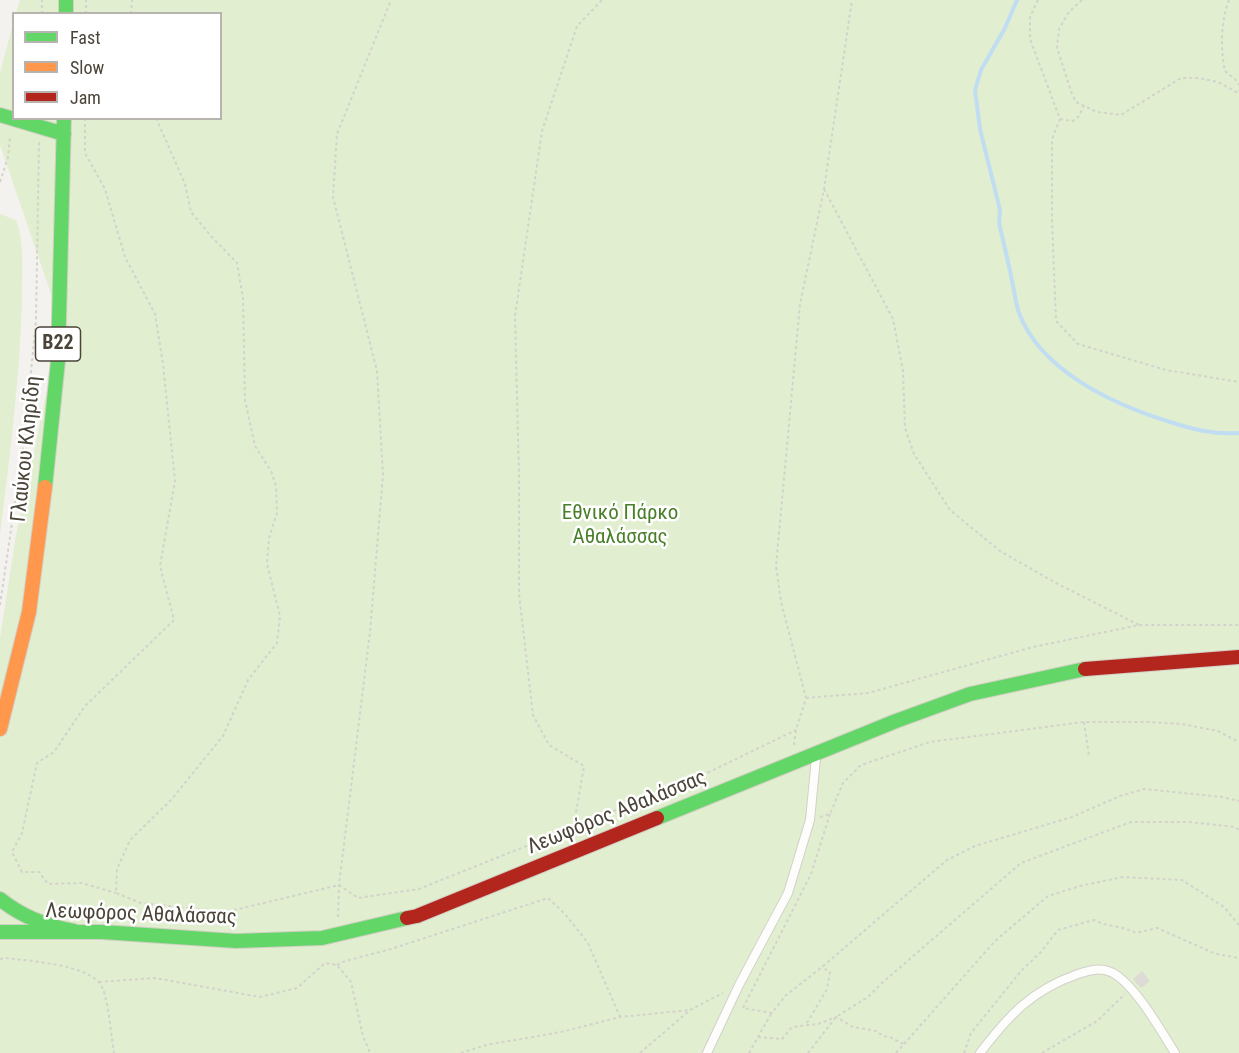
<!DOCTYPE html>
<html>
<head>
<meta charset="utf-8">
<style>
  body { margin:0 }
  #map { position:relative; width:1239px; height:1053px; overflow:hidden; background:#f4f2ee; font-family:"Roboto Condensed",sans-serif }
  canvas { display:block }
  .legend { position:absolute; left:12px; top:12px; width:210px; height:108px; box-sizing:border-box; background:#fff; border:2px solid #b7b4b0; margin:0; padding:8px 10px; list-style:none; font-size:18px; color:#4b4439 }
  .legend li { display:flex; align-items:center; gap:12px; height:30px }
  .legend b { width:30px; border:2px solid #b7b4b0 }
</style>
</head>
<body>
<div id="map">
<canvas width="1239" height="1053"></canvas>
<ul class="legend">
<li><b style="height:8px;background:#63d668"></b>Fast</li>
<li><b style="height:8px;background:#ff974d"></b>Slow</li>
<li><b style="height:8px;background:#b3261e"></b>Jam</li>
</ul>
</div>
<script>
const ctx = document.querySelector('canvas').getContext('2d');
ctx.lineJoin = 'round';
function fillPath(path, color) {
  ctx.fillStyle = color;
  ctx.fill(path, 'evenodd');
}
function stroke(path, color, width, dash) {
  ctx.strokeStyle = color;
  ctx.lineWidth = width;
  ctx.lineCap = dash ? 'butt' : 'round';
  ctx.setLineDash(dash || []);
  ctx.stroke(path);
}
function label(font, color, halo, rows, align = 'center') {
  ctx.font = font + ' "Roboto Condensed",sans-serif';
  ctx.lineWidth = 5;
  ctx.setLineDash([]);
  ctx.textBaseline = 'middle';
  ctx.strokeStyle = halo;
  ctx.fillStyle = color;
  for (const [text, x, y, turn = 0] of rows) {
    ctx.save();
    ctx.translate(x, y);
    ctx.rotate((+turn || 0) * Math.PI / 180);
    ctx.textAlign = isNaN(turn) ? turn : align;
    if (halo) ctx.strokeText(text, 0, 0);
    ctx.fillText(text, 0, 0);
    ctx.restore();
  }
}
fillPath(new Path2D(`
  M 20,0 L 1239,0 L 1239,1053 L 0,1053 L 0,638 L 16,535 L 61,323 L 0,145 L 0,73 L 13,24 L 14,118 L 220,118 L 220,14 L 16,13 Z
  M 0,214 L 16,220 C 25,244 22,270 22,297 C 20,376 10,455 0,534 Z`), '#e1eecf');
stroke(new Path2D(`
  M 1017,0 L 1005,28 L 981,70 L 975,90 L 980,129 L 1000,210 L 999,223 C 1004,244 1009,265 1013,286 C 1015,295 1016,305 1019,313 C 1041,371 1113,404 1167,421 C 1192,429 1213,435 1239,433`), '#c0ddf1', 4);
fillPath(new Path2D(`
  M 1142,971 L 1150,981 L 1141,988 L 1133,979 Z`), '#dedbd6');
const lane = new Path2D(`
  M 707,1053 L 739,985 L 788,893 L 810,820 L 816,758
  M 980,1053 C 1009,1015 1032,990 1078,974 C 1090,970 1101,967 1113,973 C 1136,986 1161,1031 1175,1053`);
const fast = new Path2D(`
  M 66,0 L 66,14
  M 0,115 L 64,134
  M 45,487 L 58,361 L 64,118
  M 657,818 L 896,721 L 970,694 L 1085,669
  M 0,899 C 22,917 46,926 74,931
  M 0,932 L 102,932 L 236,941 L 322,938 L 407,918`);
const slow = new Path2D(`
  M 0,729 L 29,612 L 45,487`);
const jam = new Path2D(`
  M 1085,669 L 1239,657
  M 407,918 L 417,916 L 657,818`);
stroke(lane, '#d2d0cb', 10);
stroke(fast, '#d3cfc5', 16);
stroke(slow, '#d3cfc5', 16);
stroke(jam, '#d3cfc5', 16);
stroke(new Path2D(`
  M 1038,0 L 1030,17 L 1030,39 L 1060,119 L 1052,139 L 1052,220 L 1056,321 L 1078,344 L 1166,370 L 1239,382
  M 1082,0 L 1069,12 L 1059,29 L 1057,48 L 1072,94 L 1076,102 L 1097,112 L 1121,115 L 1181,78 L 1199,78 L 1218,82 L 1238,93 L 1239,90
  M 1229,0 C 1221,22 1220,47 1225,71 L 1235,79 L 1239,85
  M 42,14 L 42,0
  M 86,14 L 86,0
  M 131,14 L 132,0
  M 85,118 L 85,153 L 105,189 L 125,257 L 155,314 L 163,364 L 175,481 L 160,566 L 174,620 L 85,706 L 54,752 L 37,763 L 22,833 L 12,852 L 22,872 L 39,872 L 48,884 L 82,883 L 116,893
  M 156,118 L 185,184 L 191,212 L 211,236 L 237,263 L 243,298 L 245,400 L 255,446 L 271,471 L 276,486 L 277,513 L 269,538 L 267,564 L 280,616 L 277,643 L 248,680 L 223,736 L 171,800 L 130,840 L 117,869 L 116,893 L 141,903 L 226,912 L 339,885 L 358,898 L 419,889 L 703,775 L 796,730
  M 1060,119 L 1073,121 L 1079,116 L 1084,105
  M 0,182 L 8,157 L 10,136
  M 824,189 L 893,319 L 903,371 L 905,428 L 914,454 L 950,510 L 1000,551 L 1054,582 L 1139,625
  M 0,605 L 25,435 L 36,320 L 39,142
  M 806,698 L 868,693 L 1033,647 L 1139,625 L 1239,625
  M 1084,722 L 1089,756
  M 794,745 L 796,730 L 806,698 L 781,602 L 776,566 L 800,304 L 824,189 L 852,0
  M 830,814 L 811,874 L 743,1008 L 772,1013 L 785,996 L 822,967 L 947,860 L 975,846 L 1072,817 L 1120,796 L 1144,789 L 1222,797 L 1239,801
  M 820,817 L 830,814 L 843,783 L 861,765 L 930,742 L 1084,722 L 1148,722 L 1182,724 L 1218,731 L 1239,742
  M 572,836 L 584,766 L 549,745 L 533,715 L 519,594 L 519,476 L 515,316 L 542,131 L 577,26 L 602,0
  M 338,917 L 339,885 L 370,632 L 383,475 L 377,371 L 333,197 L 337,134 L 391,0
  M 0,959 L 5,958 C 28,961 94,964 103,989 C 109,1006 111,1035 114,1053
  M 337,965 L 342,962 L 391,949 L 548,898 L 565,914 L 588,943 L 620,1017
  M 99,982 L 155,978 L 260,997 L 297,988 L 325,963 L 337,965 L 351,982 L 363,1036 L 370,1053
  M 807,1023 L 827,989 L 830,972 L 822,967
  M 758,1037 L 782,1039 L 792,1027 L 818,1024 L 836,1017 L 853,1027 L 876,1031 L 883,1036 L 890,1037 L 903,1044
  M 461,1053 L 486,1045 L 561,1032 L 620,1017 L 690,1010
  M 640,1053 L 690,1010 L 723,993
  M 749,1053 L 771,1014
  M 808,1053 L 836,1017 L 868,997 L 882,983 L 1021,863 L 1131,822 L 1189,822 L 1235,827 L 1239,830
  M 896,1053 L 995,941 L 1048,896 L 1080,886 L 1123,877 L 1182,880 L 1224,907 L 1239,925
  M 964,1053 L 971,1033 L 1021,971 L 1041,952 L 1058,930 L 1094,920 C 1108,927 1123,926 1136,933 L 1157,928 L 1216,954 L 1239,958
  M 1042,1053 L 1097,1021 L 1125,994`), '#d3d2cc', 2, [3, 3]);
stroke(lane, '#fdfdfc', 8);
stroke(fast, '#63d668', 14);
stroke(slow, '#ff974d', 14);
stroke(jam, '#b3261e', 14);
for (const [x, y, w] of [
  [58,344,45]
]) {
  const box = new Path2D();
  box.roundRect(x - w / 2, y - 17, w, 34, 4.5);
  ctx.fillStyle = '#fff';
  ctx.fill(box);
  stroke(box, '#4b4439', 1.5);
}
label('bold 20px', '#4b4439', null, [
  ["B22",58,344]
]);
label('21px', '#4b4439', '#fff', [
  ["Γλαύκου Κληρίδη",27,449,-84],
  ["Λεωφόρος Αθαλάσσας",617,813,-22],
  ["Λεωφόρος Αθαλάσσας",141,915,2]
]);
label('21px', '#4a7f2a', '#fff', [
  ["Εθνικό Πάρκο",620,514],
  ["Αθαλάσσας",620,538]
]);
</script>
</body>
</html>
